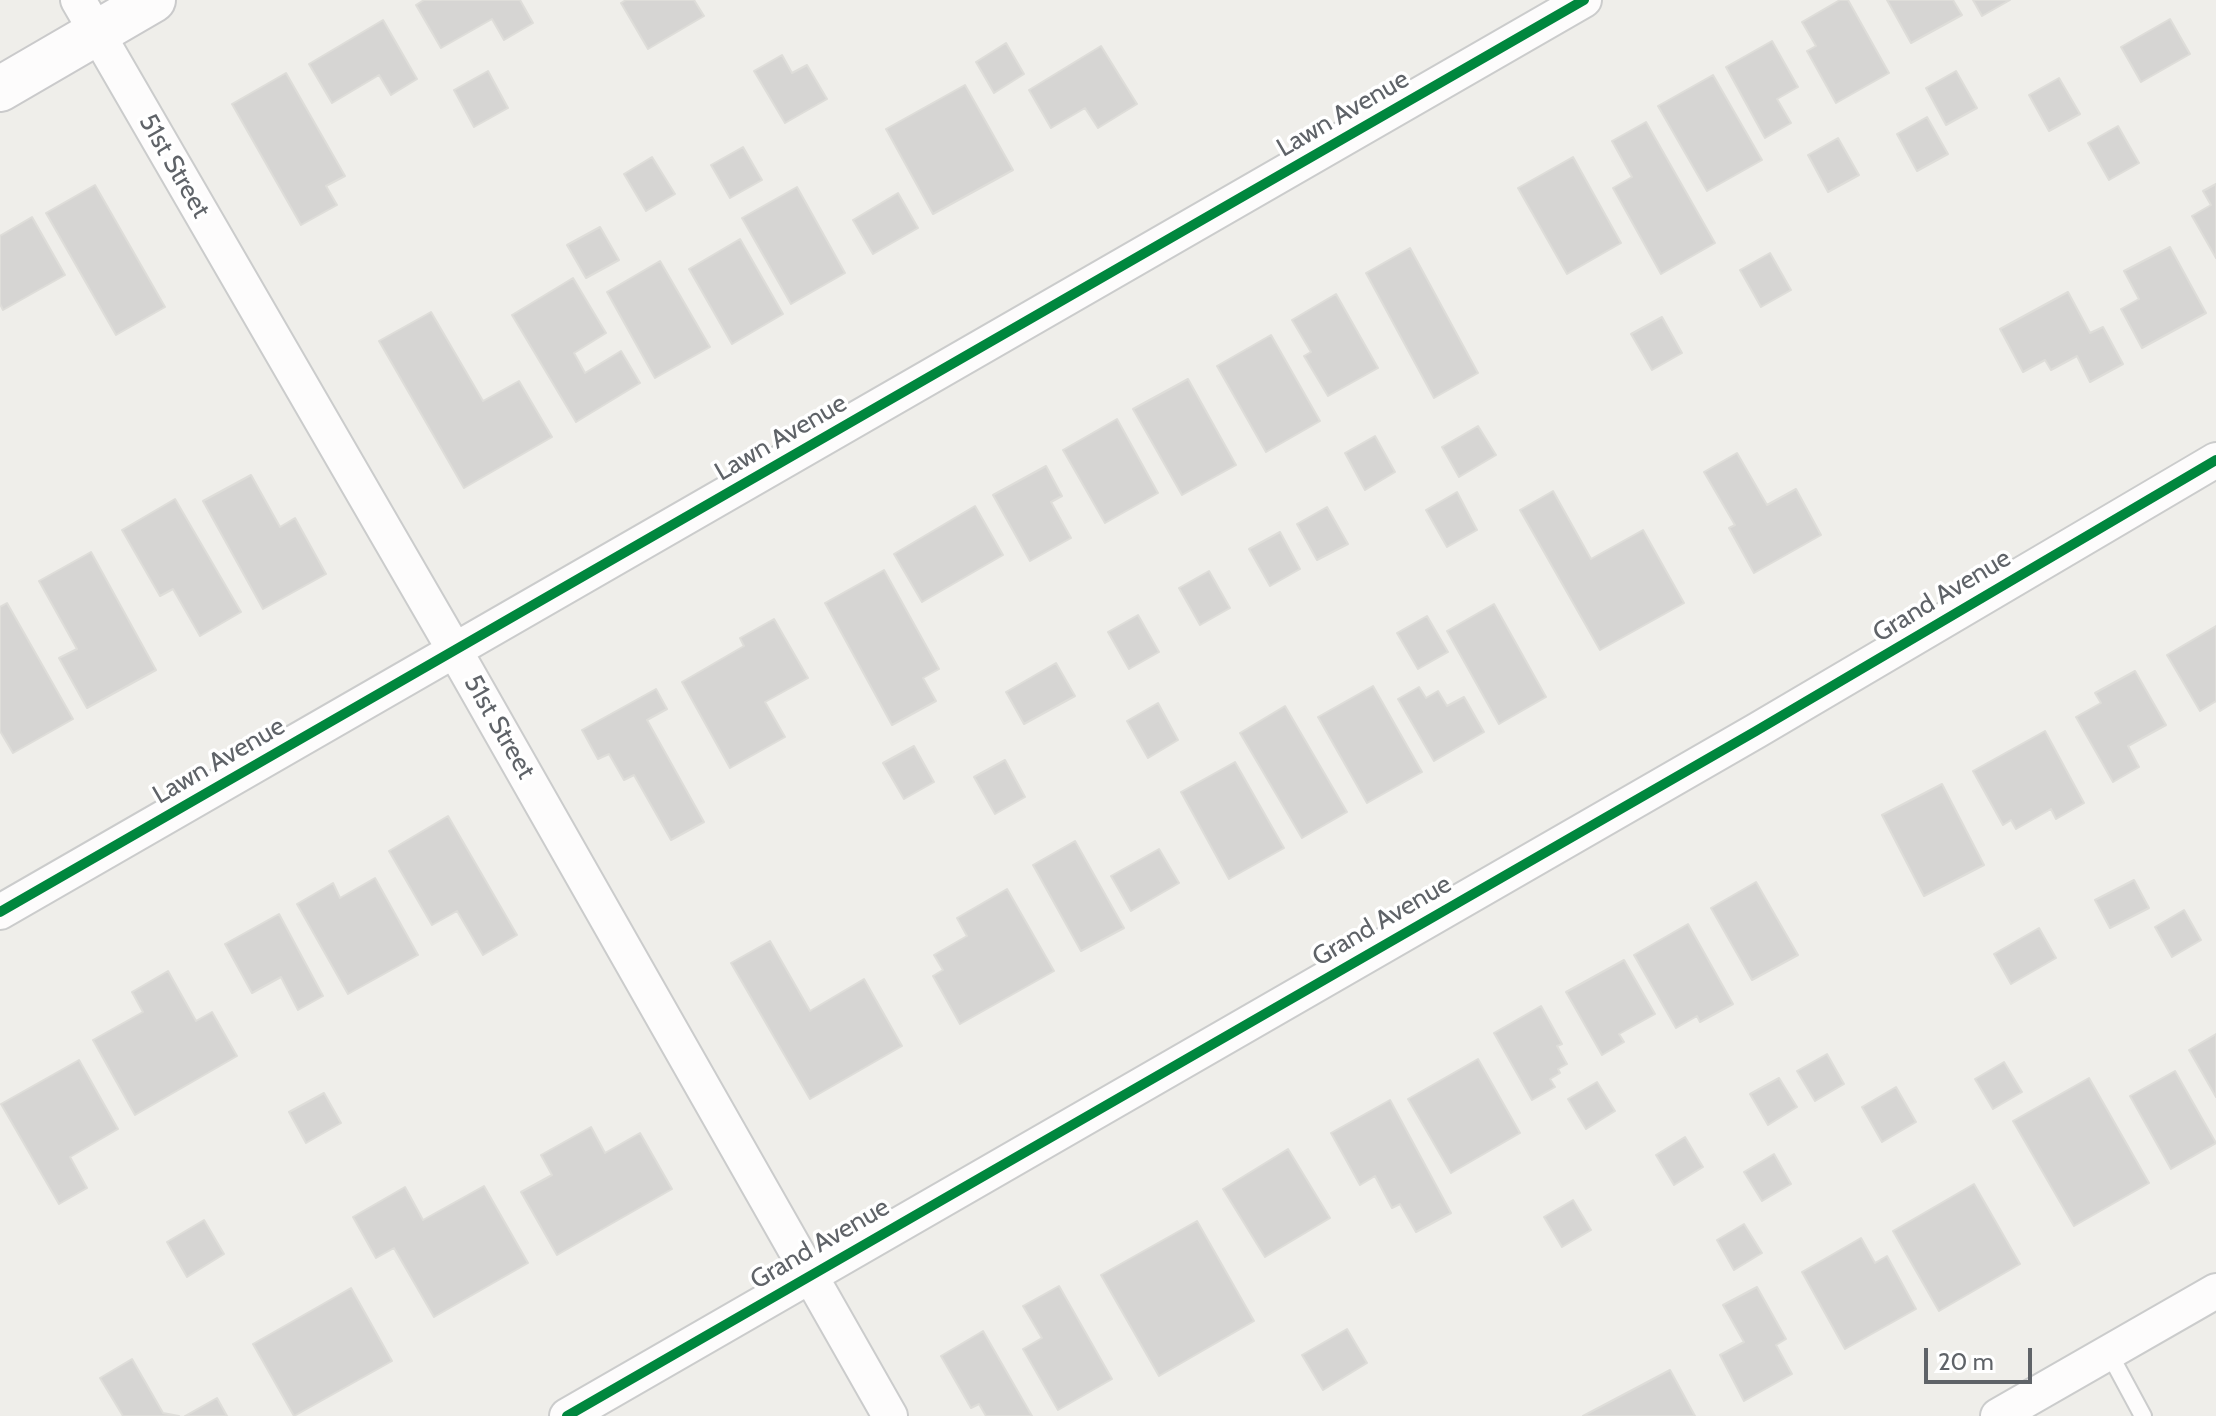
<!DOCTYPE html>
<html>
<head>
<meta charset="utf-8">
<style>
  body { margin:0 }
  #map { position:relative; width:2216px; height:1416px; overflow:hidden; background:#efeeea; font-family:Cabin,sans-serif }
  canvas { display:block }
  .scale { position:absolute; left:1924px; top:1348px; width:108px; height:36px; box-sizing:border-box; border:4px solid #5f6368; border-top:0; padding-left:10px; font-size:24px; line-height:28px; white-space:nowrap; color:#5f6368; -webkit-text-stroke:6px #fff; paint-order:stroke }
</style>
</head>
<body>
<div id="map">
<canvas width="2216" height="1416"></canvas>
<div class="scale">20 m</div>
</div>
<script>
const ctx = document.querySelector('canvas').getContext('2d');
ctx.lineJoin = 'round';
function fillPath(path, color) {
  ctx.fillStyle = color;
  ctx.fill(path, 'evenodd');
}
function stroke(path, color, width, dash) {
  ctx.strokeStyle = color;
  ctx.lineWidth = width;
  ctx.lineCap = dash ? 'butt' : 'round';
  ctx.setLineDash(dash || []);
  ctx.stroke(path);
}
function label(font, color, halo, rows, align = 'center') {
  ctx.font = font + ' Cabin,sans-serif';
  ctx.lineWidth = 7;
  ctx.setLineDash([]);
  ctx.textBaseline = 'middle';
  ctx.strokeStyle = halo;
  ctx.fillStyle = color;
  for (const [text, x, y, turn = 0] of rows) {
    ctx.save();
    ctx.translate(x, y);
    ctx.rotate((+turn || 0) * Math.PI / 180);
    ctx.textAlign = isNaN(turn) ? turn : align;
    if (halo) ctx.strokeText(text, 0, 0);
    ctx.fillText(text, 0, 0);
    ctx.restore();
  }
}
const building = new Path2D(`
  M 424,0 L 520,0 L 533,23 L 504,40 L 492,19 L 441,48 L 416,5 Z
  M 626,0 L 694,0 L 704,16 L 648,49 L 621,3 Z
  M 1840,0 L 1848,0 L 1889,73 L 1836,103 L 1807,51 L 1816,46 L 1802,22 Z
  M 1887,0 L 1953,0 L 1962,15 L 1911,43 Z
  M 1973,0 L 2010,0 L 1982,16 Z
  M 2170,19 L 2190,54 L 2141,82 L 2121,47 Z
  M 383,20 L 417,79 L 391,95 L 379,75 L 332,103 L 309,64 Z
  M 1772,41 L 1798,87 L 1777,99 L 1791,123 L 1765,138 L 1726,67 Z
  M 1006,43 L 1024,74 L 994,93 L 976,62 Z
  M 1101,46 L 1137,104 L 1098,128 L 1085,108 L 1051,128 L 1029,90 Z
  M 782,55 L 792,73 L 807,65 L 827,99 L 785,123 L 754,71 Z
  M 488,71 L 508,108 L 474,127 L 454,90 Z
  M 1956,71 L 1977,108 L 1946,125 L 1926,88 Z
  M 286,73 L 345,176 L 326,186 L 337,205 L 301,225 L 232,104 Z
  M 1713,75 L 1762,160 L 1707,191 L 1658,106 Z
  M 2059,78 L 2080,114 L 2049,131 L 2029,95 Z
  M 965,85 L 1013,170 L 933,214 L 886,129 Z
  M 1927,117 L 1948,154 L 1917,171 L 1897,134 Z
  M 1646,122 L 1715,243 L 1661,274 L 1613,188 L 1632,177 L 1612,141 Z
  M 2118,126 L 2139,163 L 2109,180 L 2088,143 Z
  M 1838,138 L 1859,175 L 1828,192 L 1808,155 Z
  M 743,147 L 762,180 L 730,198 L 711,165 Z
  M 652,157 L 675,194 L 646,211 L 624,174 Z
  M 1573,157 L 1621,243 L 1567,274 L 1518,188 Z
  M 2216,184 L 2216,258 L 2192,216 L 2211,205 L 2203,191 Z
  M 95,185 L 165,307 L 116,335 L 46,213 Z
  M 797,187 L 845,273 L 791,304 L 742,218 Z
  M 898,193 L 918,228 L 873,254 L 853,220 Z
  M 32,217 L 65,275 L 3,310 L 0,304 L 0,236 Z
  M 600,227 L 619,260 L 586,278 L 567,245 Z
  M 740,239 L 783,314 L 732,344 L 689,269 Z
  M 2170,247 L 2206,313 L 2142,348 L 2121,309 L 2139,299 L 2124,271 Z
  M 1410,248 L 1478,373 L 1434,398 L 1366,273 Z
  M 1770,253 L 1791,290 L 1761,307 L 1740,270 Z
  M 660,261 L 710,347 L 655,378 L 607,292 Z
  M 573,278 L 606,333 L 574,353 L 585,373 L 621,351 L 640,383 L 576,422 L 512,315 Z
  M 2068,292 L 2090,333 L 2103,327 L 2123,364 L 2090,382 L 2077,356 L 2051,370 L 2045,360 L 2023,372 L 2000,329 Z
  M 1336,294 L 1378,368 L 1328,396 L 1304,356 L 1311,352 L 1292,320 Z
  M 431,312 L 483,401 L 519,381 L 552,437 L 464,488 L 379,341 Z
  M 1662,317 L 1682,353 L 1652,370 L 1631,334 Z
  M 1271,335 L 1320,421 L 1266,452 L 1217,366 Z
  M 1188,379 L 1236,465 L 1182,495 L 1133,409 Z
  M 1117,419 L 1158,493 L 1105,523 L 1063,450 Z
  M 1478,426 L 1496,455 L 1459,477 L 1442,447 Z
  M 1375,436 L 1395,472 L 1365,490 L 1345,453 Z
  M 1737,453 L 1767,505 L 1796,489 L 1821,535 L 1754,573 L 1729,528 L 1735,525 L 1704,472 Z
  M 1046,466 L 1062,496 L 1051,502 L 1071,538 L 1030,561 L 993,495 Z
  M 251,475 L 280,527 L 295,518 L 326,574 L 263,609 L 203,501 Z
  M 1553,491 L 1591,559 L 1643,530 L 1684,603 L 1600,650 L 1520,510 Z
  M 1457,492 L 1477,530 L 1447,547 L 1426,510 Z
  M 175,499 L 241,612 L 200,636 L 173,589 L 160,596 L 122,530 Z
  M 975,506 L 1003,555 L 922,602 L 894,554 Z
  M 1327,507 L 1348,544 L 1317,560 L 1297,524 Z
  M 1280,532 L 1300,569 L 1270,586 L 1249,549 Z
  M 91,552 L 156,670 L 87,708 L 59,658 L 77,649 L 39,581 Z
  M 884,570 L 939,669 L 923,678 L 936,701 L 892,725 L 825,603 Z
  M 1209,571 L 1230,608 L 1200,625 L 1179,588 Z
  M 7,603 L 73,719 L 13,753 L 0,731 L 0,607 Z
  M 1494,604 L 1546,697 L 1499,724 L 1447,631 Z
  M 1138,615 L 1159,652 L 1129,669 L 1108,632 Z
  M 1427,616 L 1448,652 L 1418,669 L 1397,633 Z
  M 774,619 L 808,678 L 765,702 L 785,737 L 730,768 L 682,682 L 744,646 L 740,638 Z
  M 2216,626 L 2216,701 L 2200,711 L 2167,655 Z
  M 1056,663 L 1075,696 L 1024,724 L 1006,692 Z
  M 2135,671 L 2166,725 L 2128,746 L 2139,767 L 2113,782 L 2076,717 L 2101,703 L 2095,693 Z
  M 1373,686 L 1422,772 L 1367,803 L 1318,717 Z
  M 1419,687 L 1426,698 L 1438,691 L 1447,706 L 1464,697 L 1484,732 L 1434,761 L 1398,699 Z
  M 656,689 L 667,709 L 647,720 L 704,822 L 671,840 L 634,775 L 624,780 L 609,754 L 598,759 L 582,730 Z
  M 1158,703 L 1178,740 L 1148,758 L 1127,721 Z
  M 1285,706 L 1347,812 L 1302,838 L 1240,733 Z
  M 2045,731 L 2084,803 L 2056,819 L 2051,809 L 2016,829 L 2011,820 L 2003,825 L 1973,771 Z
  M 914,746 L 934,782 L 904,799 L 883,763 Z
  M 1005,760 L 1025,797 L 995,814 L 974,777 Z
  M 1235,762 L 1284,848 L 1229,879 L 1181,792 Z
  M 1942,784 L 1984,865 L 1924,896 L 1882,815 Z
  M 448,816 L 517,935 L 483,955 L 457,911 L 432,925 L 389,851 Z
  M 1075,841 L 1124,928 L 1081,951 L 1033,865 Z
  M 1159,849 L 1179,883 L 1131,911 L 1111,876 Z
  M 375,878 L 418,955 L 348,994 L 297,904 L 333,883 L 340,898 Z
  M 2134,880 L 2149,908 L 2110,928 L 2095,900 Z
  M 1756,882 L 1798,955 L 1752,980 L 1711,908 Z
  M 1007,889 L 1054,971 L 960,1024 L 933,976 L 943,970 L 934,955 L 967,936 L 957,918 Z
  M 2184,910 L 2201,940 L 2172,957 L 2155,927 Z
  M 279,914 L 323,996 L 298,1010 L 281,977 L 252,993 L 225,944 Z
  M 1688,924 L 1733,1004 L 1700,1022 L 1697,1016 L 1676,1028 L 1634,955 Z
  M 2039,928 L 2056,958 L 2011,984 L 1994,954 Z
  M 770,941 L 810,1011 L 864,979 L 902,1046 L 810,1099 L 731,963 Z
  M 1624,960 L 1655,1014 L 1619,1034 L 1624,1042 L 1602,1055 L 1566,992 Z
  M 168,971 L 196,1021 L 212,1012 L 237,1056 L 135,1115 L 93,1040 L 143,1012 L 132,992 Z
  M 1541,1006 L 1562,1044 L 1557,1046 L 1567,1064 L 1558,1069 L 1560,1073 L 1550,1079 L 1555,1087 L 1532,1100 L 1494,1033 Z
  M 2216,1034 L 2216,1097 L 2189,1050 Z
  M 1827,1054 L 1844,1084 L 1815,1101 L 1797,1071 Z
  M 1478,1059 L 1520,1133 L 1451,1173 L 1408,1099 Z
  M 79,1060 L 118,1129 L 70,1157 L 87,1188 L 59,1204 L 1,1104 Z
  M 2004,1062 L 2022,1092 L 1993,1109 L 1975,1079 Z
  M 2175,1071 L 2216,1143 L 2171,1169 L 2130,1096 Z
  M 1779,1078 L 1797,1107 L 1768,1125 L 1750,1094 Z
  M 2089,1078 L 2149,1183 L 2074,1226 L 2013,1121 Z
  M 1597,1082 L 1615,1111 L 1586,1129 L 1568,1099 Z
  M 1896,1087 L 1916,1122 L 1882,1142 L 1862,1107 Z
  M 324,1093 L 341,1123 L 306,1143 L 289,1112 Z
  M 1390,1100 L 1451,1213 L 1416,1232 L 1400,1204 L 1392,1208 L 1375,1176 L 1360,1185 L 1331,1133 Z
  M 591,1127 L 605,1153 L 640,1133 L 672,1189 L 557,1255 L 521,1192 L 552,1175 L 541,1155 Z
  M 1685,1137 L 1703,1167 L 1674,1185 L 1656,1155 Z
  M 1288,1149 L 1330,1218 L 1265,1257 L 1223,1189 Z
  M 1774,1154 L 1791,1184 L 1762,1201 L 1744,1172 Z
  M 1974,1184 L 2020,1264 L 1939,1311 L 1893,1231 Z
  M 484,1186 L 528,1263 L 434,1317 L 394,1248 L 376,1258 L 353,1217 L 405,1187 L 423,1220 Z
  M 1573,1200 L 1591,1230 L 1562,1247 L 1544,1217 Z
  M 204,1220 L 224,1254 L 187,1277 L 167,1242 Z
  M 1197,1221 L 1254,1321 L 1159,1376 L 1101,1275 Z
  M 1744,1224 L 1762,1253 L 1734,1270 L 1717,1240 Z
  M 1861,1238 L 1875,1263 L 1887,1256 L 1916,1309 L 1845,1349 L 1802,1272 Z
  M 1059,1286 L 1112,1379 L 1058,1410 L 1023,1349 L 1042,1338 L 1023,1306 Z
  M 1757,1287 L 1786,1339 L 1776,1345 L 1792,1374 L 1744,1401 L 1720,1355 L 1744,1342 L 1723,1305 Z
  M 351,1288 L 392,1361 L 294,1416 L 253,1344 Z
  M 1347,1329 L 1367,1363 L 1323,1390 L 1302,1355 Z
  M 983,1331 L 1032,1416 L 986,1416 L 979,1404 L 971,1408 L 941,1356 Z
  M 132,1359 L 163,1413 L 179,1416 L 123,1416 L 100,1378 Z
  M 1670,1370 L 1695,1416 L 1583,1416 Z
  M 217,1398 L 227,1416 L 185,1416 Z`);
fillPath(building, '#d6d5d3');
stroke(building, '#deddd9', 2);
const lane = new Path2D(`
  M 2109,1353 L 2143,1416`);
const street = new Path2D(`
  M 78,0 L 455,651 L 890,1416
  M 0,912 L 1584,0
  M 567,1416 L 1756,731 L 2216,460
  M 1998,1416 L 2216,1291`);
const secondary = new Path2D(`
  M 0,89 L 153,0`);
stroke(lane, '#cbcccc', 20);
stroke(street, '#cbcccc', 38);
stroke(secondary, '#cacacb', 48);
stroke(lane, '#fdfcfc', 16);
stroke(street, '#fdfcfc', 34);
stroke(secondary, '#fdfcfc', 44);
stroke(new Path2D(`
  M 0,912 L 1584,0
  M 567,1416 L 1756,731 L 2216,460`), '#00873e', 10);
label('26px', '#5f6368', '#fff', [
  ["Lawn Avenue",1343,114,-30],
  ["51st Street",174,166,60],
  ["Lawn Avenue",781,438,-30],
  ["Grand Avenue",1942,596,-31],
  ["51st Street",499,727,60],
  ["Lawn Avenue",219,761,-30],
  ["Grand Avenue",1382,921,-30],
  ["Grand Avenue",820,1244,-30]
]);
</script>
</body>
</html>
